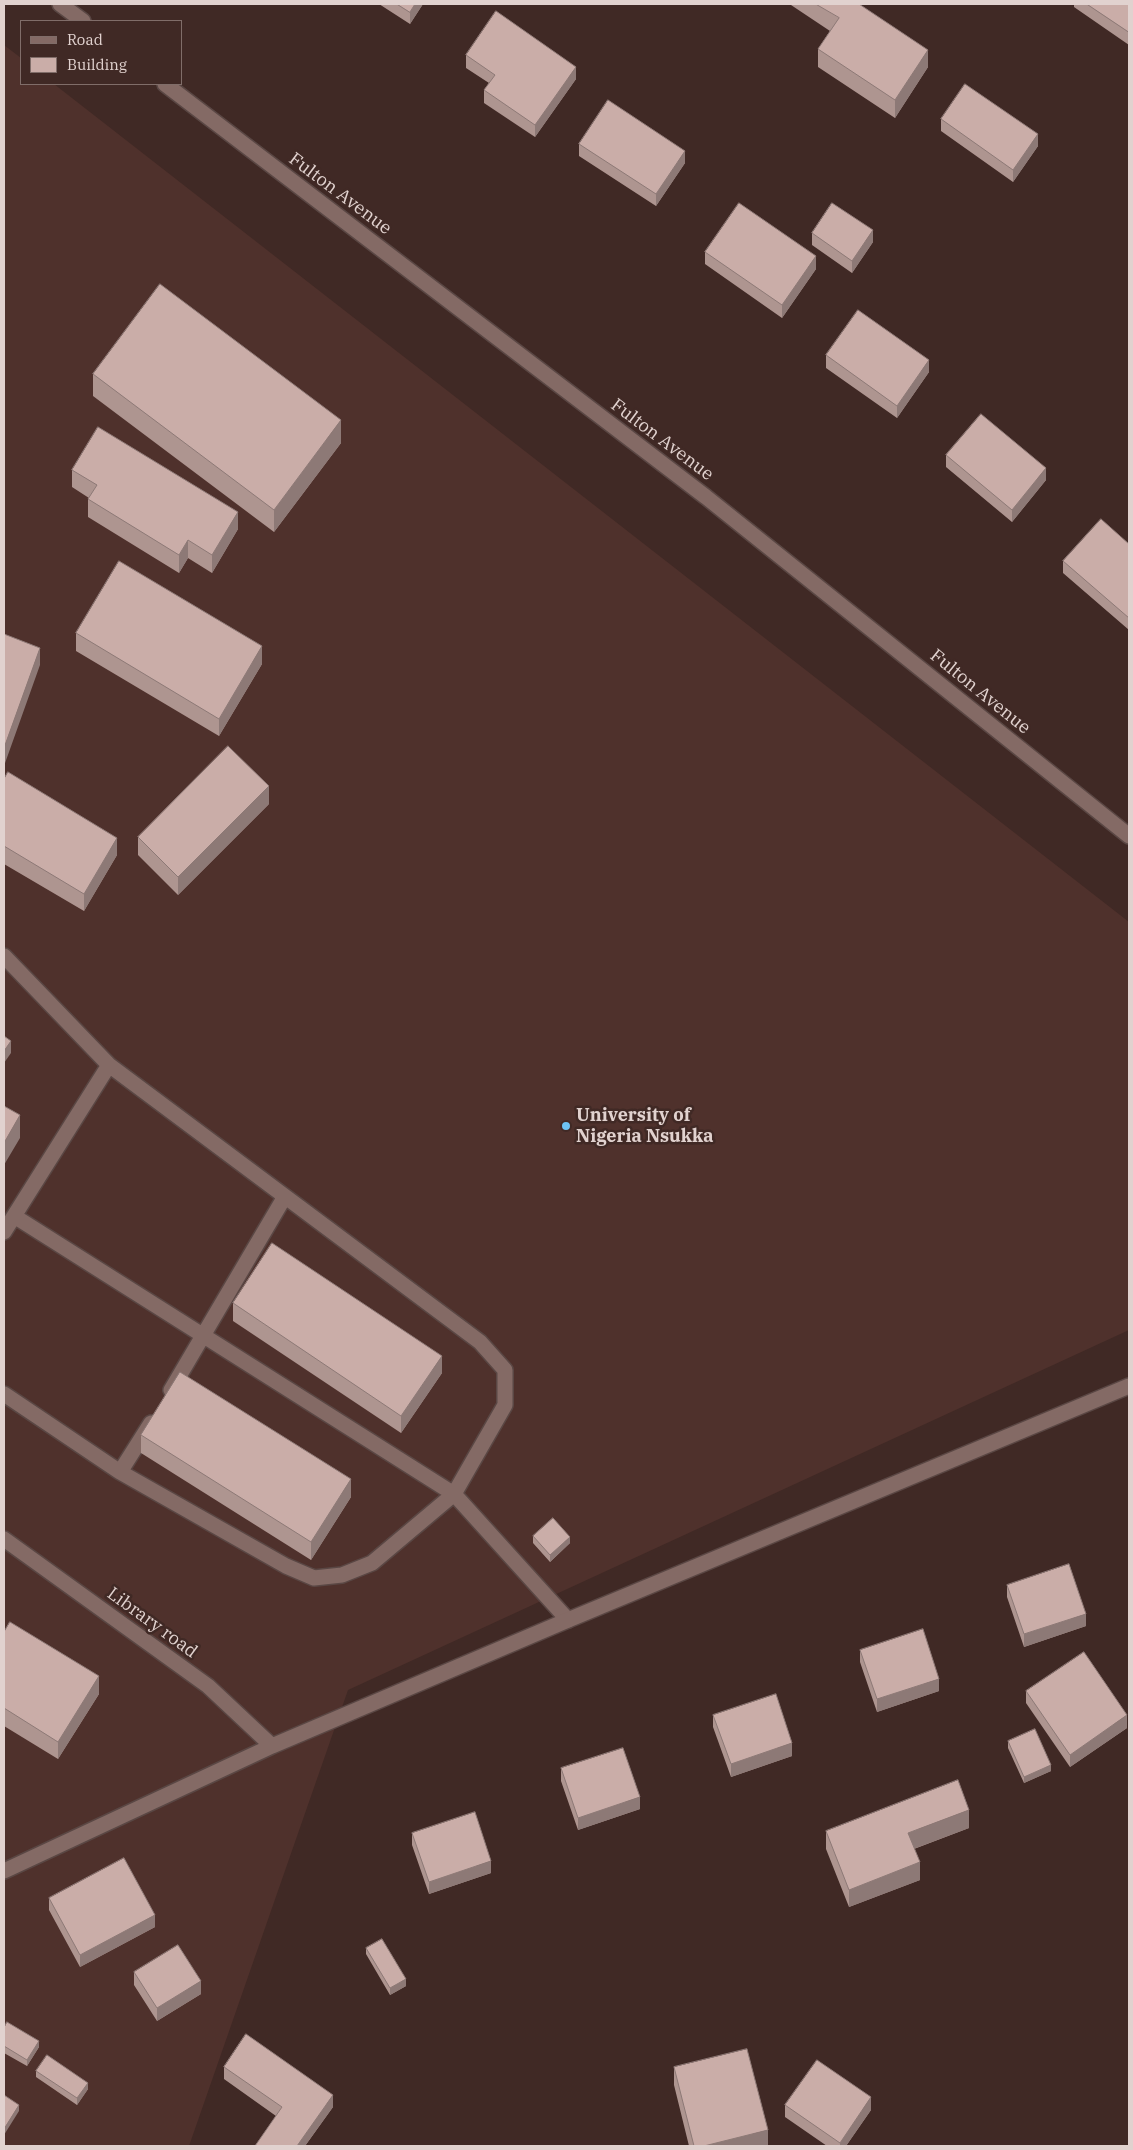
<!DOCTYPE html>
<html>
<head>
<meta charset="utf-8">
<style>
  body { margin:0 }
  #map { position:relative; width:1133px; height:2150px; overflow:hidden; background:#402925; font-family:"IBM Plex Serif",serif }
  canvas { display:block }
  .frame { position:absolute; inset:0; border:5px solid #e1d2cf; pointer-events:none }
  .legend { position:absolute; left:20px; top:20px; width:162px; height:65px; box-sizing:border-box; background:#402925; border:1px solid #806d69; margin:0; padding:6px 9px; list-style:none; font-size:15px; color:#e1d2cf }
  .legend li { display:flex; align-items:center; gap:10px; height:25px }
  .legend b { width:25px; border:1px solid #806d69 }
</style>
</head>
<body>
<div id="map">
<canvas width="1133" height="2150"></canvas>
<div class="frame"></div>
<ul class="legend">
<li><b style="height:6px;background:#846a65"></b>Road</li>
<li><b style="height:14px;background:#caada8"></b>Building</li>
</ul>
</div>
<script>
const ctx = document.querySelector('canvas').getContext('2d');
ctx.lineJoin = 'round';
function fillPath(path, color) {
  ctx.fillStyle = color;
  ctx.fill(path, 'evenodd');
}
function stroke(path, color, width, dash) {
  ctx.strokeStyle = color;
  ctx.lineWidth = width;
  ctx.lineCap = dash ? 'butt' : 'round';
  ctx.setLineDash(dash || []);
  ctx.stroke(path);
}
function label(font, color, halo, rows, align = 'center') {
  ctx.font = font + ' "IBM Plex Serif",serif';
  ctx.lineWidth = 5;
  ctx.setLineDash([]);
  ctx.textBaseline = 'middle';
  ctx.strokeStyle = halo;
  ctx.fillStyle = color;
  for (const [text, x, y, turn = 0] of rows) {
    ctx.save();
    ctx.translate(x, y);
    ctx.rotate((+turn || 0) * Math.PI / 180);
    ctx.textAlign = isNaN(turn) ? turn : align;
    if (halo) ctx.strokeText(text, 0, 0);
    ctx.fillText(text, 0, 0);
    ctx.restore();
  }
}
fillPath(new Path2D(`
  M 4,45 L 21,58 L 21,84 L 54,84 L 1129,922 L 1129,1330 L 348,1690 L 189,2146 L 4,2146 Z`), '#4f312c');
const lane = new Path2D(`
  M 4,956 L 109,1065 L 480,1342 L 505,1370 L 505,1405 L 454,1494 L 372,1563 L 342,1575 L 314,1578 L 286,1566 L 120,1472 L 4,1394
  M 14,1216 L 454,1494 L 568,1620
  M 4,1232 L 109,1065
  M 171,1390 L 284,1198
  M 120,1472 L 151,1423`);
const secondary = new Path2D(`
  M 60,4 L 83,21
  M 165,84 L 706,497 L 1129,836
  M 4,1539 L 208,1686 L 272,1746
  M 4,1871 L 272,1746 L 568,1620 L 1129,1386`);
stroke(lane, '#5a4744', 18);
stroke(secondary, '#5a4744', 18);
stroke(lane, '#846a65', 15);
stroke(secondary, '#846a65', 15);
fillPath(new Path2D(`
  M 379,4 L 423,4 L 410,24 Z
  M 791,4 L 859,4 L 928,67 L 895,118 L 818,67 L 818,49 L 830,31 L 791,5 Z
  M 1074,4 L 1129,4 L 1129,45 L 1074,7 Z
  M 466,55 L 576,79 L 535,137 L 484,103 L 484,90 L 489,83 L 466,68 Z
  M 941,119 L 1038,146 L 1013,182 L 941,131 Z
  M 579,144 L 685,163 L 656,206 L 579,156 Z
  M 812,233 L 873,242 L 852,273 L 812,245 Z
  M 705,252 L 816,269 L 782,318 L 705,264 Z
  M 826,355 L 929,372 L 897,418 L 826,368 Z
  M 93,374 L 341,443 L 274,532 L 93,396 Z
  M 946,455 L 1046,480 L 1012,522 L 946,467 Z
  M 72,470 L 238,529 L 212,573 L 188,558 L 179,573 L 88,517 L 88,499 L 89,498 L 72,487 Z
  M 1129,544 L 1129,630 L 1063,573 L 1063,561 Z
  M 76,633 L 262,664 L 219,736 L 76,651 Z
  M 4,779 L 117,855 L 84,911 L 4,864 Z
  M 269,804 L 178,895 L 138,855 L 138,837 Z
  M 233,1303 L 442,1373 L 401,1433 L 233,1321 Z
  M 141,1435 L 351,1497 L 311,1560 L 141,1453 Z
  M 533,1536 L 570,1543 L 550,1562 L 533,1543 Z
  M 1007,1585 L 1086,1626 L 1024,1647 L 1007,1597 Z
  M 4,1632 L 99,1694 L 58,1759 L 4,1726 Z
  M 860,1650 L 939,1691 L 877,1712 L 860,1662 Z
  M 1026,1691 L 1127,1728 L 1070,1767 L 1026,1703 Z
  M 713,1715 L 792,1756 L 731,1777 L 713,1727 Z
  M 1008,1741 L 1051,1771 L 1024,1783 L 1008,1748 Z
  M 561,1768 L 640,1809 L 578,1830 L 561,1781 Z
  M 969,1828 L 914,1849 L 920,1880 L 849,1907 L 826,1849 L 826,1831 Z
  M 412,1833 L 491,1873 L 429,1894 L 412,1845 Z
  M 49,1898 L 155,1927 L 80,1967 L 49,1910 Z
  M 366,1948 L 406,1986 L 390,1995 L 366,1954 Z
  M 134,1972 L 201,1994 L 157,2021 L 134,1985 Z
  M 4,2028 L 39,2047 L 27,2066 L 4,2053 Z
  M 224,2067 L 333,2107 L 305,2146 L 255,2146 L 276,2116 L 224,2079 Z
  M 674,2067 L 768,2146 L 689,2146 L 674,2085 Z
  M 36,2071 L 88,2089 L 77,2105 L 36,2077 Z
  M 785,2105 L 871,2110 L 846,2146 L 827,2146 L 785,2117 Z`), '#ae9590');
fillPath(new Path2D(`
  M 415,4 L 423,4 L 410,24 L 410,12 Z
  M 928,50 L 928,67 L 895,118 L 895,100 Z
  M 576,67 L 576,79 L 535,137 L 535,125 Z
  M 1038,134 L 1038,146 L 1013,182 L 1013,170 Z
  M 685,151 L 685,163 L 656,206 L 656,194 Z
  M 873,230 L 873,242 L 852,273 L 852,261 Z
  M 816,256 L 816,269 L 782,318 L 782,305 Z
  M 929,360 L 929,372 L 897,418 L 897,406 Z
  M 341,420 L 341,443 L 274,532 L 274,510 Z
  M 1046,468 L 1046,480 L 1012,522 L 1012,510 Z
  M 238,512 L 238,529 L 212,573 L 212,555 Z
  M 188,540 L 188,558 L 179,573 L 179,555 Z
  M 262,646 L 262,664 L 219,736 L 219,719 Z
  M 40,648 L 40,665 L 4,766 L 4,748 Z
  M 269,786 L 269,804 L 178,895 L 178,877 Z
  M 117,838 L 117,855 L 84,911 L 84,894 Z
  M 11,1041 L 11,1053 L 4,1063 L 4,1051 Z
  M 20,1115 L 20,1138 L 4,1165 L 4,1143 Z
  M 442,1356 L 442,1373 L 401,1433 L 401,1416 Z
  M 351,1479 L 351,1497 L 311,1560 L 311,1542 Z
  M 570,1537 L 570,1543 L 550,1562 L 550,1555 Z
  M 1086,1614 L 1086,1626 L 1024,1647 L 1024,1634 Z
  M 99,1676 L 99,1694 L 58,1759 L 58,1742 Z
  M 939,1679 L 939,1691 L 877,1712 L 877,1699 Z
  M 1127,1715 L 1127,1728 L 1070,1767 L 1070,1755 Z
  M 792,1743 L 792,1756 L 731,1777 L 731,1764 Z
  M 1051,1765 L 1051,1771 L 1024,1783 L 1024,1777 Z
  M 640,1797 L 640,1809 L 578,1830 L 578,1818 Z
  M 969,1810 L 969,1828 L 908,1851 L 908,1833 Z
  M 491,1861 L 491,1873 L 429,1894 L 429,1882 Z
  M 920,1862 L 920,1880 L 849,1907 L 849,1890 Z
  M 155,1915 L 155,1927 L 80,1967 L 80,1955 Z
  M 406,1979 L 406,1986 L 390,1995 L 390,1988 Z
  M 201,1981 L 201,1994 L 157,2021 L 157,2008 Z
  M 39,2041 L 39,2047 L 27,2066 L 27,2060 Z
  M 88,2083 L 88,2089 L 77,2105 L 77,2098 Z
  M 333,2095 L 333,2107 L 305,2146 L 297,2146 Z
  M 871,2097 L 871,2110 L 846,2146 L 840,2146 L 840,2143 Z
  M 19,2105 L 19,2111 L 4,2135 L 4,2129 Z
  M 768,2130 L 768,2146 L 704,2146 Z`), '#8d7976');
const building = new Path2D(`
  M 397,4 L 415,4 L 410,12 Z
  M 816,4 L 859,4 L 928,50 L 895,100 L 818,49 L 839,18 Z
  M 1087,4 L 1129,4 L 1129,32 Z
  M 496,11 L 576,67 L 535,125 L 484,90 L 495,75 L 466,55 Z
  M 965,84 L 1038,134 L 1013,170 L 941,119 Z
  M 608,100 L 685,151 L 656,194 L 579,144 Z
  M 739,203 L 816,256 L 782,305 L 705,252 Z
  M 832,203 L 873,230 L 852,261 L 812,233 Z
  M 160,284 L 341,420 L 274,510 L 93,374 Z
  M 858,310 L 929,360 L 897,406 L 826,355 Z
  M 981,414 L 1046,468 L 1012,510 L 946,455 Z
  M 98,427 L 238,512 L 212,555 L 188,540 L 179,555 L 88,499 L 97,485 L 72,470 Z
  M 1101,519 L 1129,544 L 1129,618 L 1063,561 Z
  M 119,561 L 262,646 L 219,719 L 76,633 Z
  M 4,634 L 40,648 L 4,748 Z
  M 228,746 L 269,786 L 178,877 L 138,837 Z
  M 8,772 L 117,838 L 84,894 L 4,846 L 4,779 Z
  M 4,1036 L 11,1041 L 4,1051 Z
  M 4,1106 L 20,1115 L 4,1143 Z
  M 272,1243 L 442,1356 L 401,1416 L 233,1303 Z
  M 180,1372 L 351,1479 L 311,1542 L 141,1435 Z
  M 553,1518 L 570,1537 L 550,1555 L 533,1536 Z
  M 1069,1564 L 1086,1614 L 1024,1634 L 1007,1585 Z
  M 10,1622 L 99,1676 L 58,1742 L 4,1708 L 4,1632 Z
  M 923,1629 L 939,1679 L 877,1699 L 860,1650 Z
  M 1084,1652 L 1127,1715 L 1070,1755 L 1026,1691 Z
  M 776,1694 L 792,1743 L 731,1764 L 713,1715 Z
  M 1035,1729 L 1051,1765 L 1024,1777 L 1008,1741 Z
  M 623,1748 L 640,1797 L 578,1818 L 561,1768 Z
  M 958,1780 L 969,1810 L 908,1833 L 920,1862 L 849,1890 L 826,1831 Z
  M 475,1812 L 491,1861 L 429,1882 L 412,1833 Z
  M 124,1858 L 155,1915 L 80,1955 L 49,1898 Z
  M 382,1939 L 406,1979 L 390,1988 L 366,1948 Z
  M 178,1945 L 201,1981 L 157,2008 L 134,1972 Z
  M 7,2022 L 39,2041 L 27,2060 L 4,2046 L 4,2028 Z
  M 246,2034 L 333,2095 L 297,2146 L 255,2146 L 282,2107 L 224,2067 Z
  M 747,2049 L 768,2130 L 704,2146 L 694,2146 L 674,2067 Z
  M 47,2055 L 88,2083 L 77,2098 L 36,2071 Z
  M 817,2060 L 871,2097 L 840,2143 L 785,2105 Z
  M 4,2095 L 19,2105 L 4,2129 Z`);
fillPath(building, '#caada8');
stroke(building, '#8d7976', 1);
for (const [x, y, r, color] of [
  [566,1126,5,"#6dc2f3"]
]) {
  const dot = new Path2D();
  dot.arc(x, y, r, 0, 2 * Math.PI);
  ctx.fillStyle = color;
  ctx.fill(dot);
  stroke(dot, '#402925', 2);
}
label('18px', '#e1d2cf', '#402925', [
  ["Fulton Avenue",340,194,37],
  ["Fulton Avenue",662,440,37],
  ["Fulton Avenue",980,692,39],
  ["Library road",152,1623,36]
]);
label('bold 18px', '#e1d2cf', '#402925', [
  ["University of",576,1116],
  ["Nigeria Nsukka",576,1137]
], 'left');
</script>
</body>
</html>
